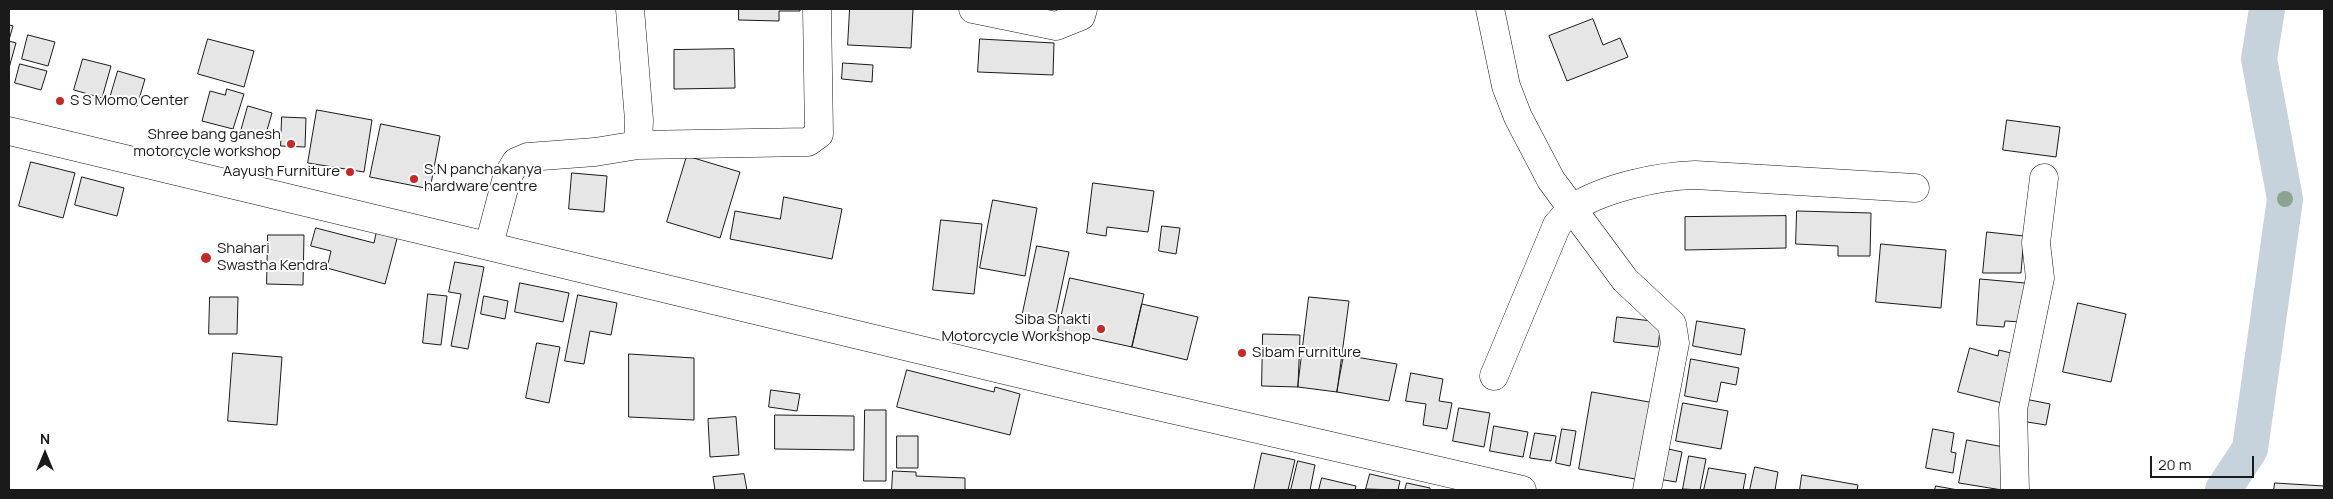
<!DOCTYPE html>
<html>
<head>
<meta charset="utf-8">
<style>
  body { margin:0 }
  #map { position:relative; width:2333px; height:499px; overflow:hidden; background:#fff; font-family:Manrope,sans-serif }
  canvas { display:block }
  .frame { position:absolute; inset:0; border:10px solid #1a1a1a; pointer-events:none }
  .north { position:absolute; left:20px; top:429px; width:50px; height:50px; -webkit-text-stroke:4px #fff; paint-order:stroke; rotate:0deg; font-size:14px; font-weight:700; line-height:20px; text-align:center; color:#1a1a1a }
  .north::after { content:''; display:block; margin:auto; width:18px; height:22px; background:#1a1a1a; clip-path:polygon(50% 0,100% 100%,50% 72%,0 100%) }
  .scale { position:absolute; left:2150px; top:456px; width:104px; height:22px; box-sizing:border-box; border:2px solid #1a1a1a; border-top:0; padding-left:6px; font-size:15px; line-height:18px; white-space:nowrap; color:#1a1a1a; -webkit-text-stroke:4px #fff; paint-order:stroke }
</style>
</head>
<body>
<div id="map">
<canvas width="2333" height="499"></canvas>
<div class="frame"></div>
<div class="north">N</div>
<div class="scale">20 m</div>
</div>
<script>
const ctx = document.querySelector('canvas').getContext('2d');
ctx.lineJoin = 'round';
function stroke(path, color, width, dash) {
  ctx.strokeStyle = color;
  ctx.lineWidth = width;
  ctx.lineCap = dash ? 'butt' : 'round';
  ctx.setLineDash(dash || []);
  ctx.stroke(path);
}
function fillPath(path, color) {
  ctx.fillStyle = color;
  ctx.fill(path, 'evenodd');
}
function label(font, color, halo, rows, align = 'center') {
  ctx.font = font + ' Manrope,sans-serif';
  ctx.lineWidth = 4;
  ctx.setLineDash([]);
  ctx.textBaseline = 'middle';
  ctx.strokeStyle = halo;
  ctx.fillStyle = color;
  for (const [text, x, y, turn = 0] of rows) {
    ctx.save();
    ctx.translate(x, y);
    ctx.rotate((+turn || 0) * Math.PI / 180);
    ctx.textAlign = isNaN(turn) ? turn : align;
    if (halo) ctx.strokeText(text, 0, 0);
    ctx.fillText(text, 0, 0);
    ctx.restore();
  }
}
stroke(new Path2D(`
  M 2223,490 L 2250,449 L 2285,199 L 2259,59 L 2267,9`), '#c6d2dc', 36);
const building = new Path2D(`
  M 739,9 L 800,9 L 800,11 L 779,11 L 779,21 L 739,20 Z
  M 850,9 L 913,9 L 911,48 L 848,45 Z
  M 1593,19 L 1603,45 L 1620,38 L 1628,57 L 1567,81 L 1549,36 Z
  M 9,25 L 13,26 L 9,40 Z
  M 28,35 L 55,42 L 48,66 L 22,59 Z
  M 208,39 L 254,51 L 244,87 L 198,74 Z
  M 980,39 L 1054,43 L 1053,75 L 978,72 Z
  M 9,41 L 16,43 L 9,68 Z
  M 734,49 L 735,88 L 674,89 L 674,50 Z
  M 83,59 L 111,66 L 102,98 L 74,90 Z
  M 843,63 L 873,65 L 872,82 L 842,79 Z
  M 20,64 L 47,71 L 41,90 L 15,83 Z
  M 118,71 L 145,79 L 137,106 L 110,98 Z
  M 227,89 L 244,94 L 233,129 L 202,121 L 210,91 L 225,95 Z
  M 248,106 L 272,113 L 265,137 L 241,131 Z
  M 317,110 L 372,120 L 364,172 L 308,163 Z
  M 282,117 L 306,118 L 305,147 L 281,146 Z
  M 2007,120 L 2060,127 L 2056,157 L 2003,150 Z
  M 381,124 L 440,136 L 430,189 L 370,177 Z
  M 687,156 L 740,172 L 720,238 L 667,222 Z
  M 31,162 L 75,173 L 63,218 L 19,206 Z
  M 572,173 L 607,176 L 604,212 L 569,209 Z
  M 82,177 L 124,188 L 117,216 L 75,205 Z
  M 1093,183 L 1154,191 L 1148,232 L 1107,227 L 1106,236 L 1087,233 Z
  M 784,197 L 842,209 L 832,259 L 730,239 L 735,211 L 780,219 Z
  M 993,200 L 1037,208 L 1025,276 L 980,268 Z
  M 1797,211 L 1871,213 L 1870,256 L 1838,256 L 1838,246 L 1796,244 Z
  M 1786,216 L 1786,248 L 1685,250 L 1685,217 Z
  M 941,220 L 982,224 L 974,294 L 933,290 Z
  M 1162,226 L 1180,228 L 1176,254 L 1159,251 Z
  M 316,228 L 374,243 L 377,229 L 398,235 L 385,284 L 327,268 L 331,251 L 311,246 Z
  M 1987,232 L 2024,236 L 2021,273 L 1983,273 Z
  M 268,235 L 304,235 L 303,285 L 267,284 Z
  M 1881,244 L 1946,250 L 1941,308 L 1876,302 Z
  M 1037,246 L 1069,252 L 1054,323 L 1022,317 Z
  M 455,262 L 484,267 L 468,349 L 451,346 L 461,294 L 449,292 Z
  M 1070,278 L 1144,294 L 1132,347 L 1058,331 Z
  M 1980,279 L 2025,283 L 2022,322 L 2005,321 L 2004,327 L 1977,325 Z
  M 520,283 L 569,293 L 563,322 L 515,312 Z
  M 428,294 L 447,296 L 441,345 L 423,343 Z
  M 578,295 L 617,303 L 611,335 L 590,331 L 584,364 L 565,361 Z
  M 484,296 L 508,301 L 505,319 L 481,314 Z
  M 210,297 L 238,297 L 237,334 L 209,334 Z
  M 1309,297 L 1349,301 L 1337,392 L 1298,387 Z
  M 2078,303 L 2126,314 L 2111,382 L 2063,372 Z
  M 1142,304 L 1198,317 L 1187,360 L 1132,347 Z
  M 1617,317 L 1661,322 L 1658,347 L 1614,342 Z
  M 1697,321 L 1745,329 L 1741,355 L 1693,346 Z
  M 1263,334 L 1300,335 L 1298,387 L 1262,386 Z
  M 537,343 L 560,347 L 549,403 L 526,398 Z
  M 1970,348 L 1998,356 L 1999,350 L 2015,354 L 2002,403 L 1958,392 Z
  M 233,353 L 282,357 L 277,425 L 228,421 Z
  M 629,354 L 694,358 L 694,420 L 629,417 Z
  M 1344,355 L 1397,364 L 1389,401 L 1337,392 Z
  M 1691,359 L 1739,368 L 1736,385 L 1721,382 L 1717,402 L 1685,396 Z
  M 907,370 L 994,392 L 995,387 L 1020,394 L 1010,435 L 897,407 Z
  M 1411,373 L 1443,379 L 1439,401 L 1452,403 L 1447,429 L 1423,425 L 1426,404 L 1406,401 Z
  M 771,390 L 800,394 L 797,411 L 769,407 Z
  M 1592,392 L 1655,403 L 1641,480 L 1579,469 Z
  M 2025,399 L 2050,404 L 2046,425 L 2021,421 Z
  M 1683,403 L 1728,411 L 1721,449 L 1676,441 Z
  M 1459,408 L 1490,413 L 1484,447 L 1453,441 Z
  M 865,410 L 886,410 L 886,481 L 864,481 Z
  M 775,415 L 854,416 L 854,450 L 775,449 Z
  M 736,417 L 739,455 L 710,457 L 708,419 Z
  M 1494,426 L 1528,432 L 1523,457 L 1490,451 Z
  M 1562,429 L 1576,431 L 1570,466 L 1556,463 Z
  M 1933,429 L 1954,433 L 1951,452 L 1956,453 L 1953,473 L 1926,468 Z
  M 1535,433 L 1556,436 L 1551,461 L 1530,458 Z
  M 897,436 L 918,436 L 918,468 L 897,468 Z
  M 1967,440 L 2009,448 L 2002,490 L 1959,483 Z
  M 1664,448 L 1682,452 L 1676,482 L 1658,479 Z
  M 1262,453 L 1295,460 L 1288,490 L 1254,490 Z
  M 1689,456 L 1706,459 L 1700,490 L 1683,489 Z
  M 1298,461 L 1315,465 L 1310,490 L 1291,490 Z
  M 1755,467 L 1778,472 L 1775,490 L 1750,490 Z
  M 1709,468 L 1746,474 L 1743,490 L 1704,490 Z
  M 893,471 L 916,472 L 916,476 L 965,478 L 965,490 L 892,490 Z
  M 744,474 L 747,490 L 715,490 L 713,477 Z
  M 1370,474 L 1400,481 L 1398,490 L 1366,489 Z
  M 1802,475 L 1858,485 L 1857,490 L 1800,490 Z
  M 1322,478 L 1356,486 L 1355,490 L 1319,490 Z
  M 1407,483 L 1430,488 L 1430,490 L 1405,490 Z
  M 2275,483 L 2324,486 L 2324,490 L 2274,490 Z
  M 1936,486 L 1958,490 L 1935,490 Z`);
fillPath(building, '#e6e6e6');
stroke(building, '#1a1a1a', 1);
const minor = new Path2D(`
  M 973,9 L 1056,26 L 1081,16 L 1083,9
  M 638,145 L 808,142 L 819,134 L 817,9
  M 489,245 L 507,177 L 516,162 L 528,157 L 595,152 L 638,145 L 639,120 L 630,9
  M 1494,376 L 1557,225 C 1562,220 1567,212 1573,208 C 1604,188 1658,176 1695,175 L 1915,188
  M 2015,490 L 2013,409 L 2040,278 L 2036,243 L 2044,178`);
const secondary = new Path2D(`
  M 1490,9 L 1506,86 L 1518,117 L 1551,180 L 1625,280 L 1672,324 L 1675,343 L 1647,490`);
const primary = new Path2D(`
  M 9,131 L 1083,389 L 1522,490`);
stroke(minor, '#1a1a1a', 29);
stroke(secondary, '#1a1a1a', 29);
stroke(primary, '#1a1a1a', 29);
stroke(minor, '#fff', 28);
stroke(secondary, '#fff', 28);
stroke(primary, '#fff', 28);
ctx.fillStyle = '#8aa48f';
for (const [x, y] of [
  [2285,199]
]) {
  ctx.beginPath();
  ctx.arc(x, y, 8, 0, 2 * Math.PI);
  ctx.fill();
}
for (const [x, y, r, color] of [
  [60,101,5,"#c62828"],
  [291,144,5,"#c62828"],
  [350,172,5,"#c62828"],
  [414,179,5,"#c62828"],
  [206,258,6,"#c62828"],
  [1101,329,5,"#c62828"],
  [1242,353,5,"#c62828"]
]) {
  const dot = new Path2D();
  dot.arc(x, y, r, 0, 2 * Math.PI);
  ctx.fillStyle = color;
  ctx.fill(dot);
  stroke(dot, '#fff', 2);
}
label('15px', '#1a1a1a', '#fff', [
  ["S S Momo Center",70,101],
  ["Shree bang ganesh",281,135,"right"],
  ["motorcycle workshop",281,152,"right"],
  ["S.N panchakanya",424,170],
  ["hardware centre",424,187],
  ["Aayush Furniture",340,172,"right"],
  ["Shahari",217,249],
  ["Swastha Kendra",217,266],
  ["Siba Shakti",1091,320,"right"],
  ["Motorcycle Workshop",1091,337,"right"],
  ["Sibam Furniture",1252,353]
], 'left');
</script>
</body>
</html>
